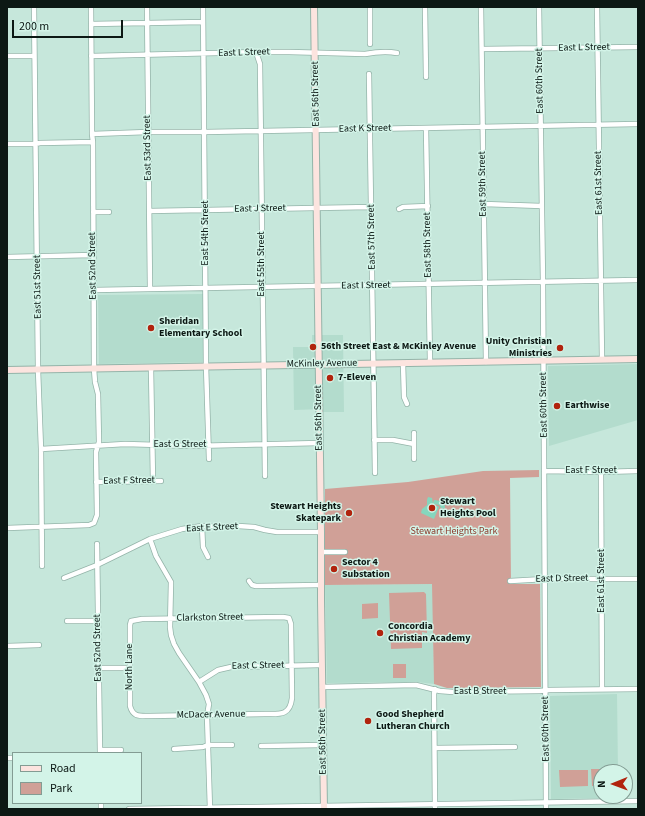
<!DOCTYPE html>
<html>
<head>
<meta charset="utf-8">
<style>
  body { margin:0 }
  #map { position:relative; width:645px; height:816px; overflow:hidden; background:#c6e7db; font-family:"Source Sans 3",sans-serif }
  canvas { display:block }
  .frame { position:absolute; inset:0; border:8px solid #0c1814; pointer-events:none }
  .legend { position:absolute; left:12px; top:752px; width:130px; height:52px; box-sizing:border-box; background:#d3f4e8; border:1px solid #839c93; margin:0; padding:5px 7px; list-style:none; font-size:12px; color:#0c1814 }
  .legend li { display:flex; align-items:center; gap:8px; height:20px }
  .legend b { width:20px; border:1px solid #839c93 }
  .north { position:absolute; left:593px; top:764px; width:40px; height:40px; box-sizing:border-box; background:#d3f4e8; border:1px solid #839c93; border-radius:50%; rotate:269deg; font-size:11px; font-weight:700; line-height:16px; text-align:center; color:#0c1814 }
  .north::after { content:''; display:block; margin:auto; width:14px; height:18px; background:#b1230d; clip-path:polygon(50% 0,100% 100%,50% 72%,0 100%) }
  .scale { position:absolute; left:12px; top:20px; width:111px; height:18px; box-sizing:border-box; border:2px solid #0c1814; border-top:0; padding-left:5px; font-size:12px; line-height:14px; white-space:nowrap; color:#0c1814; -webkit-text-stroke:3px #d3f4e8; paint-order:stroke }
</style>
</head>
<body>
<div id="map">
<canvas width="645" height="816"></canvas>
<div class="frame"></div>
<ul class="legend">
<li><b style="height:5px;background:#fce4df"></b>Road</li>
<li><b style="height:11px;background:#d0a097"></b>Park</li>
</ul>
<div class="north">N</div>
<div class="scale">200 m</div>
</div>
<script>
const ctx = document.querySelector('canvas').getContext('2d');
ctx.lineJoin = 'round';
function fillPath(path, color) {
  ctx.fillStyle = color;
  ctx.fill(path, 'evenodd');
}
function stroke(path, color, width, dash) {
  ctx.strokeStyle = color;
  ctx.lineWidth = width;
  ctx.lineCap = dash ? 'butt' : 'round';
  ctx.setLineDash(dash || []);
  ctx.stroke(path);
}
function label(font, color, halo, rows, align = 'center') {
  ctx.font = font + ' "Source Sans 3",sans-serif';
  ctx.lineWidth = 3;
  ctx.setLineDash([]);
  ctx.textBaseline = 'middle';
  ctx.strokeStyle = halo;
  ctx.fillStyle = color;
  for (const [text, x, y, turn = 0] of rows) {
    ctx.save();
    ctx.translate(x, y);
    ctx.rotate((+turn || 0) * Math.PI / 180);
    ctx.textAlign = isNaN(turn) ? turn : align;
    if (halo) ctx.strokeText(text, 0, 0);
    ctx.fillText(text, 0, 0);
    ctx.restore();
  }
}
fillPath(new Path2D(`
  M 203,294 L 204,362 L 99,364 L 98,295 Z
  M 312,335 L 343,335 L 344,412 L 323,412 L 323,409 L 294,410 L 293,347 L 312,347 Z
  M 638,364 L 638,420 L 549,446 L 548,366 Z
  M 433,584 L 434,684 L 417,682 L 327,683 L 325,585 Z
  M 617,694 L 618,772 L 601,772 L 601,796 L 619,796 L 619,798 L 551,799 L 550,696 Z`), '#b3dccd');
fillPath(new Path2D(`
  M 539,470 L 539,477 L 510,478 L 511,584 L 540,584 L 541,687 L 447,688 L 434,684 L 432,584 L 325,585 L 325,489 L 408,482 L 483,471 Z
  M 424,592 L 426,594 L 427,633 L 422,632 L 422,648 L 391,649 L 389,593 Z
  M 378,603 L 378,618 L 362,619 L 362,604 Z
  M 393,664 L 406,664 L 406,678 L 393,678 Z
  M 591,769 L 613,769 L 614,772 L 601,772 L 601,786 L 592,786 Z
  M 559,770 L 588,770 L 588,786 L 560,787 Z`), '#d0a097');
fillPath(new Path2D(`
  M 428,497 L 432,498 L 433,503 L 434,500 C 439,500 446,503 445,508 L 443,509 L 441,508 L 439,505 L 434,504 L 439,507 L 434,519 L 421,513 L 422,509 L 427,505 L 427,500 Z`), '#86d6bd');
const street = new Path2D(`
  M 34,7 L 38,370 L 41,449 L 42,566
  M 147,7 L 150,289
  M 203,7 L 206,366 L 209,459
  M 370,7 L 370,44
  M 425,7 L 426,77
  M 481,7 L 486,362
  M 539,7 L 543,282 L 546,809
  M 597,7 L 602,359
  M 91,24 L 203,22
  M 482,49 L 638,47
  M 256,52 L 260,64 L 265,476
  M 7,56 L 34,56
  M 91,56 L 260,52 L 289,52 L 365,54 C 376,52 386,51 397,53
  M 369,74 L 375,473
  M 426,128 L 430,362
  M 92,134 L 148,132 L 205,132 L 638,124
  M 7,144 L 35,144 L 40,143 L 93,142
  M 484,204 L 542,206
  M 399,209 L 403,207 L 428,206
  M 149,211 L 371,207
  M 93,212 L 109,212
  M 7,257 L 93,255
  M 94,290 L 638,280
  M 403,363 L 404,397 L 407,404
  M 151,368 L 153,481
  M 374,440 L 393,440 L 414,444
  M 41,449 L 125,444 L 192,446 L 320,443
  M 414,459 L 414,433
  M 544,471 L 601,472 L 638,471
  M 601,472 L 602,689
  M 96,482 L 161,481
  M 202,526 L 203,547 L 208,557
  M 7,528 L 89,525 L 94,523 L 97,515 L 96,452 L 99,442 L 98,394 L 95,382 L 94,369 L 93,142 L 92,134 L 91,7
  M 150,539 L 156,556 L 171,582 L 170,627 L 171,635 L 174,644 L 179,653 L 199,682 L 206,695 L 209,704 L 207,716 L 210,809
  M 97,544 L 100,753
  M 321,552 L 345,552
  M 64,578 L 97,565 L 150,539 L 182,529 L 202,526 L 238,526 L 254,527 L 265,530 L 277,532 L 321,532
  M 249,581 L 252,585 L 256,586 L 321,585
  M 510,581 L 545,579 L 638,579
  M 283,617 L 289,618 L 291,624 L 292,698 C 290,716 280,714 265,714 L 149,716 C 139,716 133,717 130,706 L 130,625 L 131,621 L 142,619 Z
  M 67,621 L 98,621
  M 7,646 L 39,645
  M 98,668 L 130,668
  M 199,682 L 218,670 L 231,667 L 321,665
  M 322,687 L 416,685 L 440,691 L 453,692 L 540,691 L 549,690 L 638,689
  M 435,689 L 434,694 L 435,809
  M 261,746 L 323,745
  M 435,748 L 515,747
  M 174,749 L 203,747 L 208,745 L 232,745
  M 100,750 L 121,750
  M 7,758 L 13,758
  M 101,803 L 101,809
  M 129,809 L 638,801`);
const secondary = new Path2D(`
  M 314,7 L 321,532 L 321,600 L 324,809
  M 7,370 L 638,359`);
stroke(street, '#94b4a9', 6);
stroke(secondary, '#94b4a9', 8);
stroke(street, '#fff', 4.5);
stroke(secondary, '#fce4df', 6);
for (const [x, y, r, color] of [
  [151,328,4,"#b1230d"],
  [313,347,4,"#b1230d"],
  [560,348,4,"#b1230d"],
  [330,378,4,"#b1230d"],
  [557,406,4,"#b1230d"],
  [432,508,4,"#b1230d"],
  [349,513,4,"#b1230d"],
  [334,569,4,"#b1230d"],
  [380,633,4,"#b1230d"],
  [368,721,4,"#b1230d"]
]) {
  const dot = new Path2D();
  dot.arc(x, y, r, 0, 2 * Math.PI);
  ctx.fillStyle = color;
  ctx.fill(dot);
  stroke(dot, '#d3f4e8', 1.5);
}
label('10px', '#0c1814', '#d3f4e8', [
  ["East L Street",584,48,-1],
  ["East L Street",244,53,-2],
  ["East 60th Street",540,81,-91],
  ["East 56th Street",316,94,-91],
  ["East K Street",365,129,-1],
  ["East 53rd Street",148,148,-91],
  ["East 61st Street",599,183,-91],
  ["East 59th Street",483,184,-91],
  ["East J Street",260,209,-1],
  ["East 54th Street",206,233,-90],
  ["East 57th Street",372,237,-91],
  ["East 58th Street",428,245,-91],
  ["East 55th Street",262,264,-90],
  ["East 52nd Street",93,266,-91],
  ["East I Street",366,286,-1],
  ["East 51st Street",38,287,-91],
  ["McKinley Avenue",322,364,-1],
  ["East 60th Street",544,405,-91],
  ["East 56th Street",319,418,-91],
  ["East G Street",180,445],
  ["East F Street",591,471],
  ["East F Street",129,481,-1],
  ["East E Street",212,528,-3],
  ["East D Street",562,579,-1],
  ["East 61st Street",602,581,-90],
  ["Clarkston Street",210,618,-1],
  ["East 52nd Street",98,648,-91],
  ["East C Street",258,666,-1],
  ["North Lane",130,667,-90],
  ["East B Street",480,692],
  ["McDacer Avenue",211,715,-1],
  ["East 60th Street",546,729,-91],
  ["East 56th Street",323,742,-91]
]);
label('bold 10px', '#0c1814', '#d3f4e8', [
  ["Sheridan",159,322],
  ["Elementary School",159,334],
  ["Unity Christian",552,342,"right"],
  ["Ministries",552,354,"right"],
  ["56th Street East & McKinley Avenue",321,347],
  ["7-Eleven",338,378],
  ["Earthwise",565,406],
  ["Stewart",440,502],
  ["Heights Pool",440,514],
  ["Stewart Heights",341,507,"right"],
  ["Skatepark",341,519,"right"],
  ["Sector 4",342,563],
  ["Substation",342,575],
  ["Concordia",388,627],
  ["Christian Academy",388,639],
  ["Good Shepherd",376,715],
  ["Lutheran Church",376,727]
], 'left');
label('10px', '#8b382a', '#d3f4e8', [
  ["Stewart Heights Park",454,532]
]);
</script>
</body>
</html>
